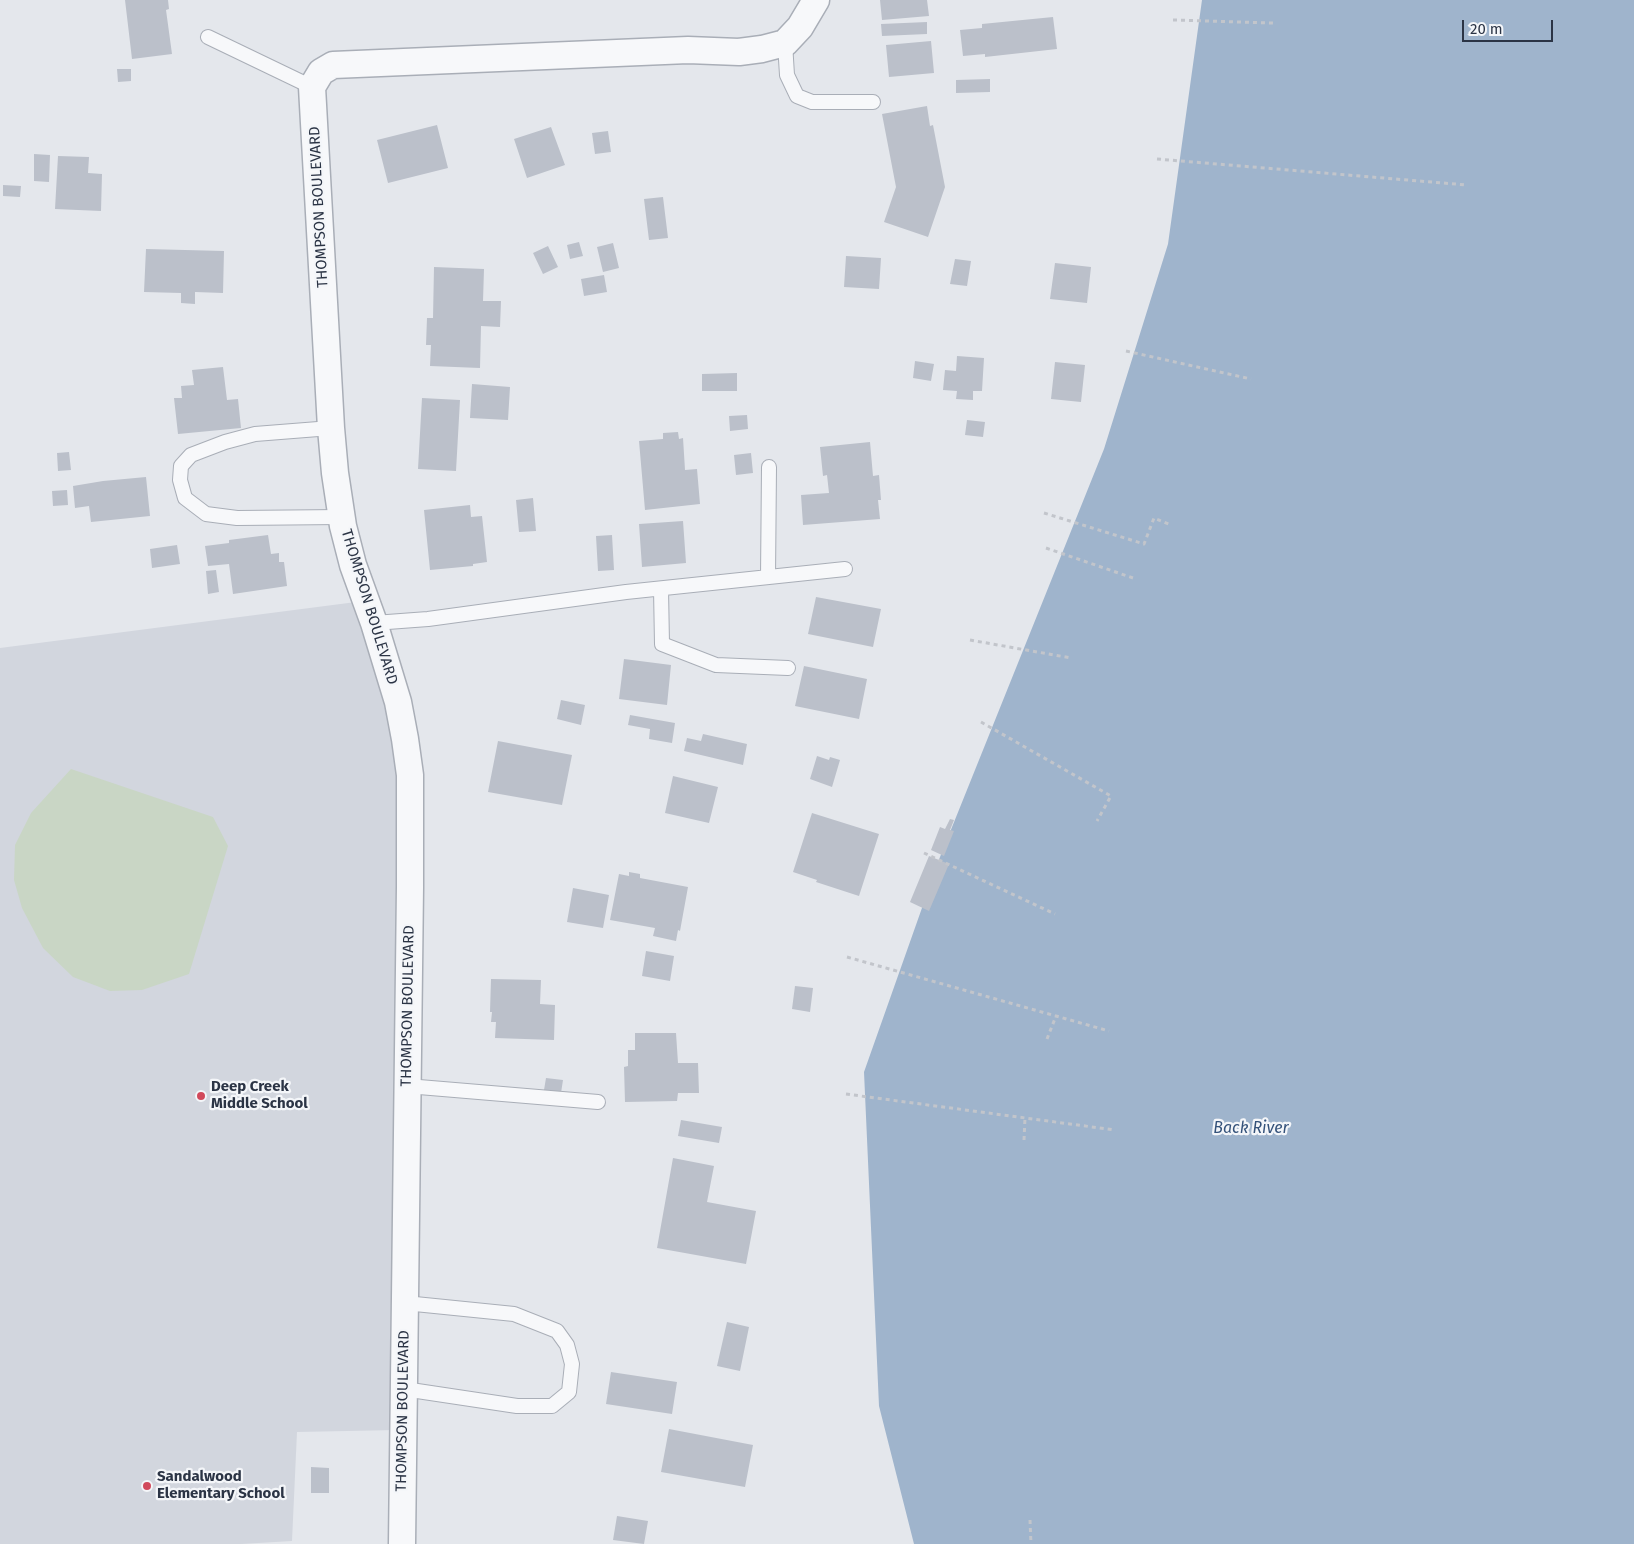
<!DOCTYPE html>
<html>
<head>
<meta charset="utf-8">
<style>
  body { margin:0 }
  #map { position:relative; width:1634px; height:1544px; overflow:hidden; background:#e4e7ec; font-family:"Fira Sans",sans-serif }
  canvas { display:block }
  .scale { position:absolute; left:1462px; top:20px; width:91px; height:22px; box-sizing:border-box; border:2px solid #2b3445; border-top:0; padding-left:6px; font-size:15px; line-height:18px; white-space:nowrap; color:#2b3445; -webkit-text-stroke:4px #f4f6f9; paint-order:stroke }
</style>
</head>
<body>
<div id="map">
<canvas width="1634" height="1544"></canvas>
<div class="scale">20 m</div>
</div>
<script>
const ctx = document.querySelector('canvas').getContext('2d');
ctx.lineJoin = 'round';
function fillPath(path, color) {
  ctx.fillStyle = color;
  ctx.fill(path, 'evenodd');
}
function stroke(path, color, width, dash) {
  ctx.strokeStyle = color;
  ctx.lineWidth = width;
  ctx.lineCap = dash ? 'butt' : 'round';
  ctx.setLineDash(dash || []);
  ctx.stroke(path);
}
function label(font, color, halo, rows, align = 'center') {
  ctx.font = font + ' "Fira Sans",sans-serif';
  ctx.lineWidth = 4.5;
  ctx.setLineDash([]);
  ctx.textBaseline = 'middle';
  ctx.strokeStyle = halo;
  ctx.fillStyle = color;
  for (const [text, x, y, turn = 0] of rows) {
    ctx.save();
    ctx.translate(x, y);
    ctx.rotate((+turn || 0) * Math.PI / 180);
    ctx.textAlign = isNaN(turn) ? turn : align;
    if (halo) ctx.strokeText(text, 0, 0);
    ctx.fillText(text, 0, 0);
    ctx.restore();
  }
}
fillPath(new Path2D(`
  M 356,602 L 392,705 L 404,787 L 397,1430 L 297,1432 L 292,1541 L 241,1544 L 0,1544 L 0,648 Z`), '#d2d6de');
fillPath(new Path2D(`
  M 71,769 L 213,817 L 228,846 L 189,974 L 142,990 L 110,991 L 73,977 L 43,948 L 22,908 L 14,880 L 15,845 L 31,813 Z`), '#c9d6c5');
fillPath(new Path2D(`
  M 1202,0 L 1634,0 L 1634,1544 L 914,1544 L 879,1406 L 864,1072 L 940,857 L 1104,449 L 1168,244 Z`), '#9fb4cc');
fillPath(new Path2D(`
  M 125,0 L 168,0 L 169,9 L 166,10 L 172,54 L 132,59 Z
  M 880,0 L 927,0 L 929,16 L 882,20 Z
  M 1053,17 L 1057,49 L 985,57 L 985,54 L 963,56 L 960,30 L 982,28 L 982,24 Z
  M 927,22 L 927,34 L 882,36 L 881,24 Z
  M 931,41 L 934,73 L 889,77 L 886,45 Z
  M 117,69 L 131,69 L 131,81 L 118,82 Z
  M 990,79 L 990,92 L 956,93 L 956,80 Z
  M 927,106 L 930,126 L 933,125 L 945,187 L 928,237 L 884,222 L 896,187 L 882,114 Z
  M 437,125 L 448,168 L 388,183 L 377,140 Z
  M 551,127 L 565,165 L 527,178 L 514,139 Z
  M 608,131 L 611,152 L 595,154 L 592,133 Z
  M 34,154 L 50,155 L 49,182 L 34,181 Z
  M 58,156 L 89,157 L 88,173 L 102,174 L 101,211 L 55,209 Z
  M 3,185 L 21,186 L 20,197 L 3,196 Z
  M 663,197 L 668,238 L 649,240 L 644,199 Z
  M 579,242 L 583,256 L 570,259 L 567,245 Z
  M 613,243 L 619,268 L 603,272 L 597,247 Z
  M 548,246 L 558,267 L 543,274 L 533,253 Z
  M 146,249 L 224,251 L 223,293 L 195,292 L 195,304 L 181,303 L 181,293 L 144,292 Z
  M 846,256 L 881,258 L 879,289 L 844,287 Z
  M 955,259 L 971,261 L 967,286 L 950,284 Z
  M 1055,263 L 1091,267 L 1087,303 L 1050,299 Z
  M 434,267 L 484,269 L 483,301 L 501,301 L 500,327 L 481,326 L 480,368 L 430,366 L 431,345 L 426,345 L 427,318 L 433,318 Z
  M 604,275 L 607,292 L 584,296 L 581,279 Z
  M 957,356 L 984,358 L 982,391 L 973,391 L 973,400 L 956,399 L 957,391 L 943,390 L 945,370 L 956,371 Z
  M 915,361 L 934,364 L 931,381 L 913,378 Z
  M 1055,362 L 1085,365 L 1081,402 L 1051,399 Z
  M 223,367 L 227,400 L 238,399 L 241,428 L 178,434 L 174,398 L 182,398 L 181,386 L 194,385 L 192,370 Z
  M 737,373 L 737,391 L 702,391 L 702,374 Z
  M 472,384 L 510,387 L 508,420 L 470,418 Z
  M 422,398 L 460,400 L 456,471 L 418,469 Z
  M 747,415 L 748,429 L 730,431 L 729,416 Z
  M 967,420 L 985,422 L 983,437 L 965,435 Z
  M 678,432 L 679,439 L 683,438 L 685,470 L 697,469 L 700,504 L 645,510 L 639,441 L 663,439 L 663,433 Z
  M 870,442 L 873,476 L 879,475 L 881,500 L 878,500 L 880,519 L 803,525 L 801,495 L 829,493 L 827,475 L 823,476 L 820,447 Z
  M 69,452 L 71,470 L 58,471 L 57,453 Z
  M 751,453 L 753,473 L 736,475 L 734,455 Z
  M 146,477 L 150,516 L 91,522 L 89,506 L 75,508 L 73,486 L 103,481 Z
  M 67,490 L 68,505 L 53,506 L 52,491 Z
  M 533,498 L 536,531 L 519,532 L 516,500 Z
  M 470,505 L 471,517 L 482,516 L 487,562 L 473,564 L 473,566 L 430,570 L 424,510 Z
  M 683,521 L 686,563 L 642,567 L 639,524 Z
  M 268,535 L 271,554 L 279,553 L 279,562 L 284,562 L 287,586 L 233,594 L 229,564 L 208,566 L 205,546 L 229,543 L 229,540 Z
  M 612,535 L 614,570 L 598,571 L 596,536 Z
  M 177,545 L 180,564 L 152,568 L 150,549 Z
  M 216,570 L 219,592 L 208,594 L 206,571 Z
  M 816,597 L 881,609 L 873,647 L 808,634 Z
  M 624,659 L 671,665 L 667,705 L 619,699 Z
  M 804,666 L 867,679 L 859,719 L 795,706 Z
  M 561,700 L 585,705 L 581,725 L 557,719 Z
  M 630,715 L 675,723 L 672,743 L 649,739 L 650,729 L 628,725 Z
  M 703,734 L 747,744 L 743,765 L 684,751 L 687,738 L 701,741 Z
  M 498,741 L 572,755 L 562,805 L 488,792 Z
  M 817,756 L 829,760 L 830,757 L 840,760 L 832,787 L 810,779 Z
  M 673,776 L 718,787 L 709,823 L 665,813 Z
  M 812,813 L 879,834 L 859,896 L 816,882 L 817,880 L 793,872 Z
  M 950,819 L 954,820 L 950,830 L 954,831 L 944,856 L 931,850 L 940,827 L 945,829 Z
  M 929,856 L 949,864 L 929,911 L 910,902 Z
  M 629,872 L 640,874 L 640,878 L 688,887 L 680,931 L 678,930 L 676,941 L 653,936 L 655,928 L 610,920 L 619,874 L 629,876 Z
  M 573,888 L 609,895 L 603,928 L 567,922 Z
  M 646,951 L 674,956 L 670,981 L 642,976 Z
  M 491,979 L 541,980 L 540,1004 L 555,1005 L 554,1040 L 495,1038 L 496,1022 L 491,1022 L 492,1012 L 490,1012 Z
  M 795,986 L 813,988 L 810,1012 L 792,1009 Z
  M 635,1033 L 676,1033 L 678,1063 L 698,1063 L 699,1093 L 678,1093 L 677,1101 L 625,1102 L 624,1067 L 628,1066 L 628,1050 L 635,1050 Z
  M 546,1078 L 563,1080 L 561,1093 L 544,1090 Z
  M 681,1120 L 722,1127 L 719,1143 L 678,1136 Z
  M 673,1158 L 714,1166 L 707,1202 L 756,1211 L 746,1264 L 657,1248 Z
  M 727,1322 L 749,1327 L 740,1371 L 717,1366 Z
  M 611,1372 L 677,1382 L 672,1414 L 606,1404 Z
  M 669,1429 L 753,1445 L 745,1487 L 661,1472 Z
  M 311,1467 L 329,1468 L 329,1493 L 311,1493 Z
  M 617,1516 L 648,1521 L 644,1544 L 613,1540 Z`), '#bbc0ca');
const service = new Path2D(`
  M 208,37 L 312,87
  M 785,43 L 787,75 L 797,96 L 812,102 L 873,102
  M 331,428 L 255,434 L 225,442 L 191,455 L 181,466 L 180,480 L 185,498 L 206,514 L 237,518 L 341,517
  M 768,577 L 769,467
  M 661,589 L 662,644 L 716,665 L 788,668
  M 374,623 L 428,619 L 626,592 L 845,569
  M 407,1086 L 598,1102
  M 404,1389 L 517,1406 L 552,1406 L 569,1392 L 572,1364 L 567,1345 L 557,1331 L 514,1314 L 405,1303`);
const minor = new Path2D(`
  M 402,1544 L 410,887 L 410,775 L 405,739 L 398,702 L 374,623 L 353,565 L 343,526 L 335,473 L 331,428 L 312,87 L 321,72 L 333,65 L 688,50 L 739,52 L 762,49 L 785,43 L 800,27 L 816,0`);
stroke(service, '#a9aeb7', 16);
stroke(minor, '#a9aeb7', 29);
stroke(new Path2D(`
  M 1173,20 L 1273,23
  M 1157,159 L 1467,185
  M 1126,351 L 1251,379
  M 1044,513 L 1144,544 L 1154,518 L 1171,525
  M 1046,548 L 1133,578
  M 970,640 L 1071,658
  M 981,722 L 1111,796 L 1097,821
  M 924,853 L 1055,914
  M 847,957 L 1109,1031
  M 1047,1039 L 1056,1016
  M 846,1094 L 1115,1130
  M 1024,1140 L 1025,1118
  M 1030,1520 L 1031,1544`), '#c2c5cb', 3, [4, 4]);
stroke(service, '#f7f8fa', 14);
stroke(minor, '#f7f8fa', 26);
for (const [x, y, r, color] of [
  [201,1096,5,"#d1495b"],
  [147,1486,5,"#d1495b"]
]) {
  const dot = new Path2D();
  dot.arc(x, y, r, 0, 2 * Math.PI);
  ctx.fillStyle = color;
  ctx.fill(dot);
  stroke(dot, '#f4f6f9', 2);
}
label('15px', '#2b3445', '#f4f6f9', [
  ["THOMPSON BOULEVARD",319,207,-93],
  ["THOMPSON BOULEVARD",369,607,73],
  ["THOMPSON BOULEVARD",408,1006,-89],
  ["THOMPSON BOULEVARD",403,1411,-89]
]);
label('bold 15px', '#2b3445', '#f4f6f9', [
  ["Deep Creek",211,1087],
  ["Middle School",211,1104],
  ["Sandalwood",157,1477],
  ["Elementary School",157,1494]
], 'left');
label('italic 16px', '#34527a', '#f4f6f9', [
  ["Back River",1251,1129]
]);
</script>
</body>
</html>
